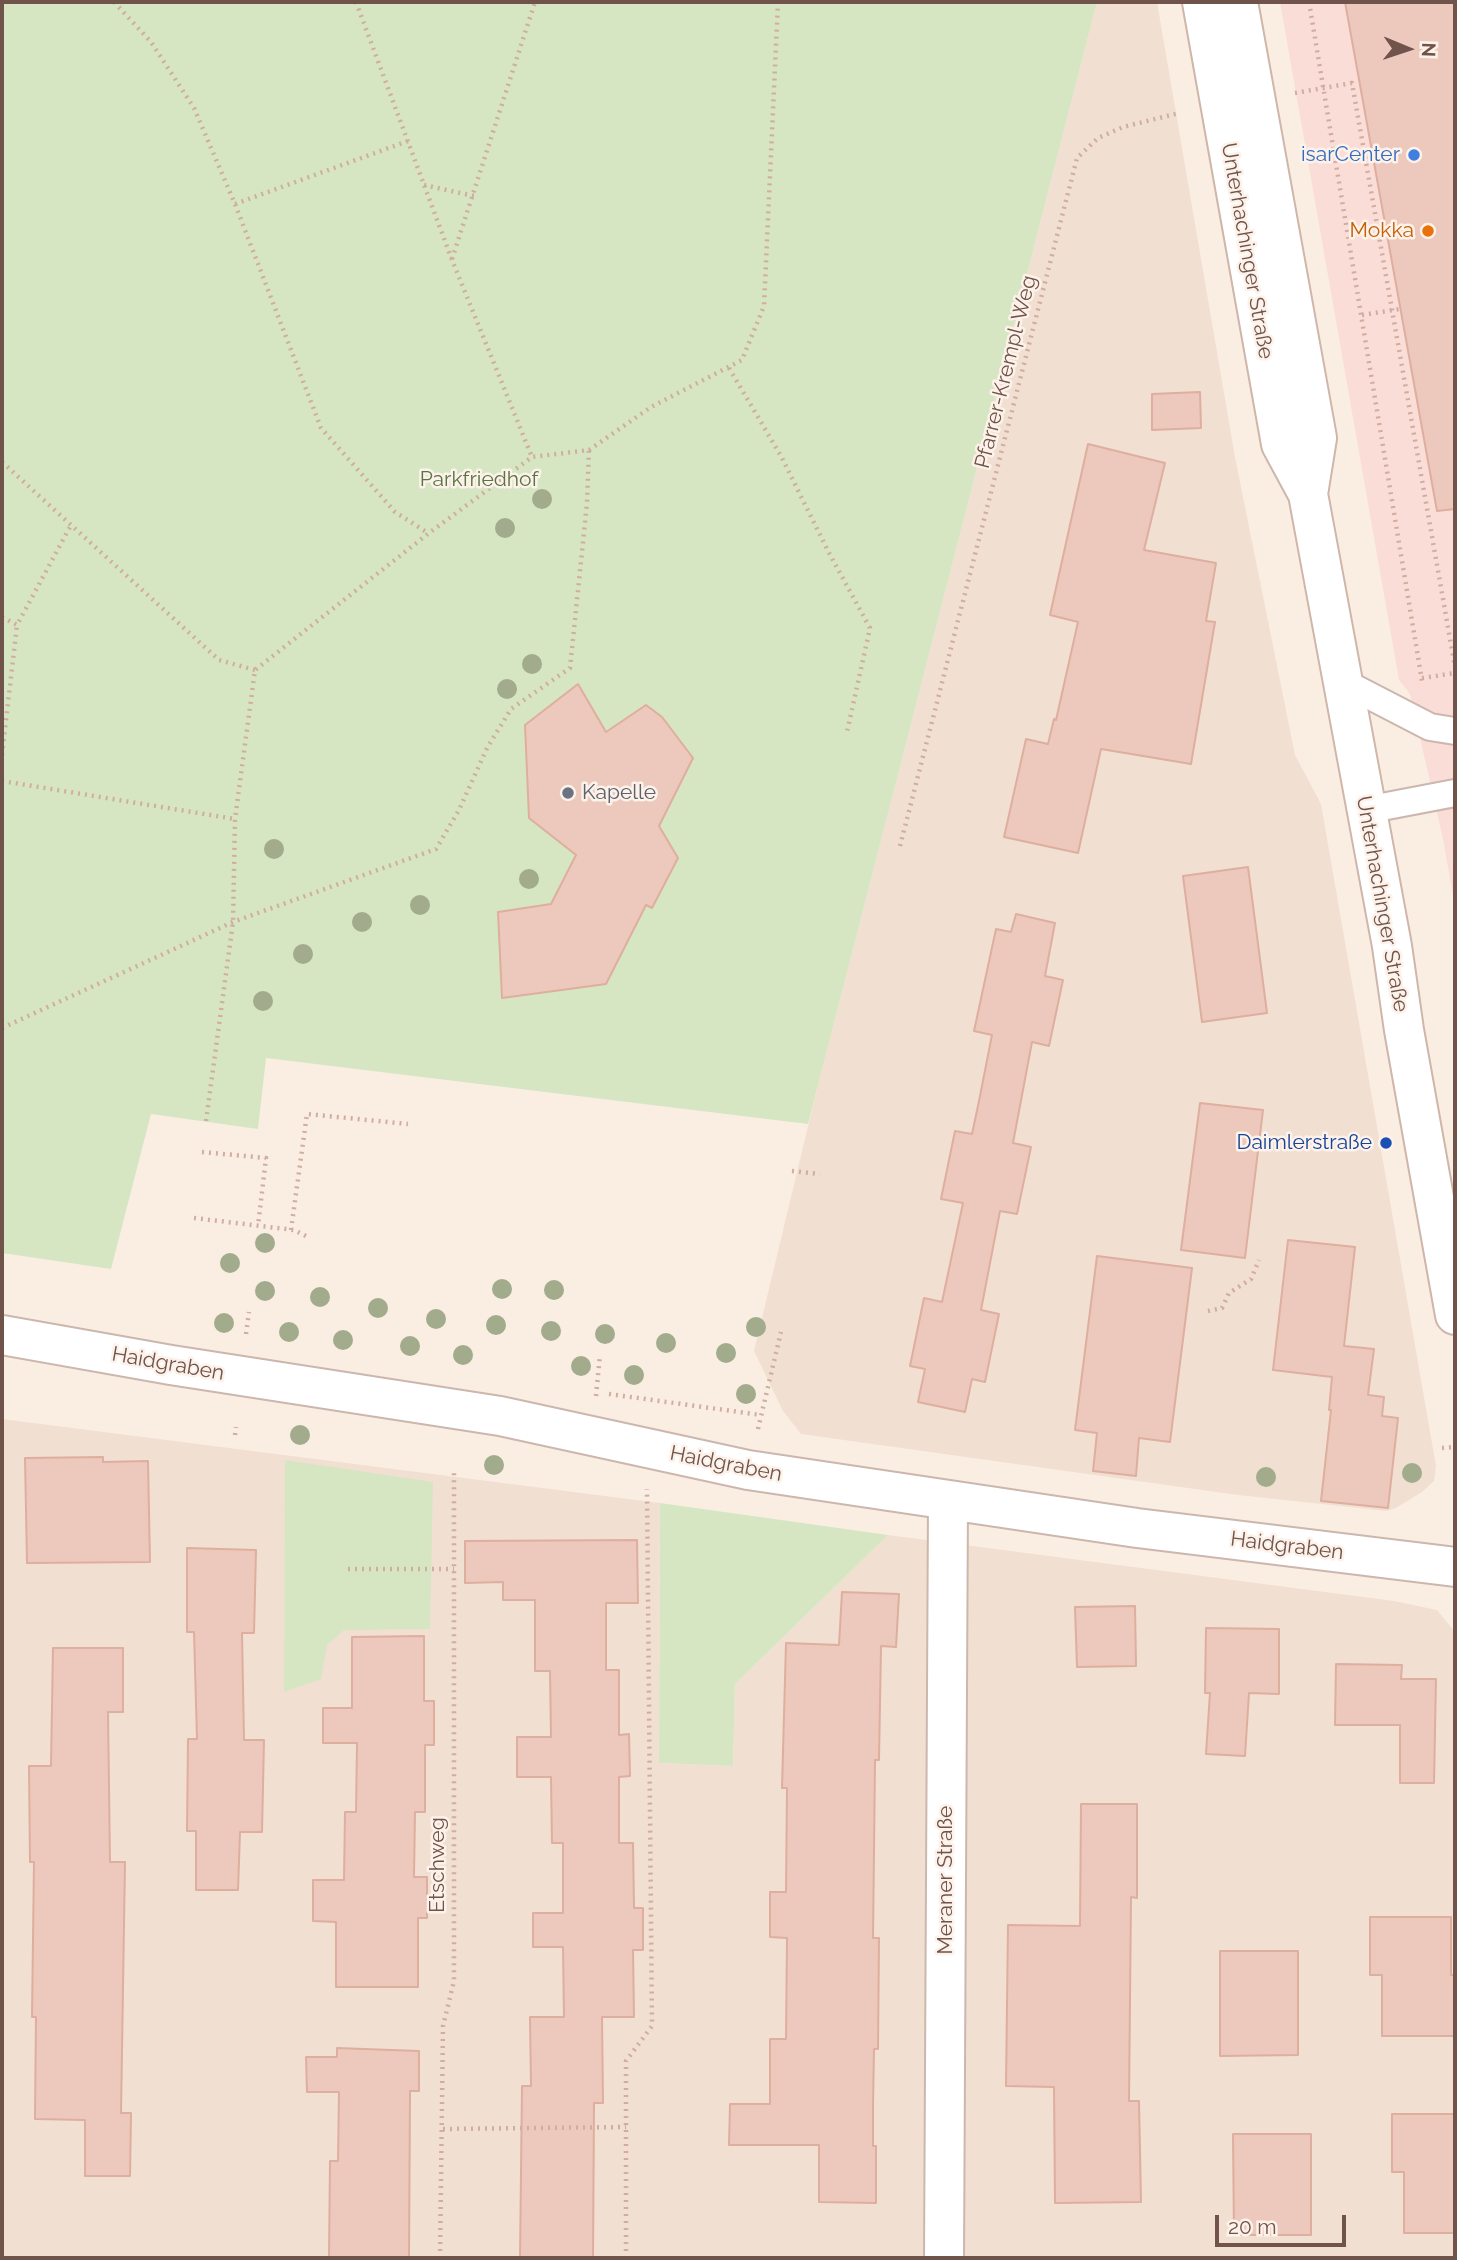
<!DOCTYPE html>
<html>
<head>
<meta charset="utf-8">
<style>
  body { margin:0 }
  #map { position:relative; width:1457px; height:2260px; overflow:hidden; background:#faeee3; font-family:Raleway,sans-serif }
  canvas { display:block }
  .frame { position:absolute; inset:0; border:4px solid #70534b; pointer-events:none }
  .north { position:absolute; left:1373px; top:14px; width:70px; height:70px; -webkit-text-stroke:5px #fdf2e9; paint-order:stroke; rotate:92deg; font-size:19px; font-weight:700; line-height:28px; text-align:center; color:#70534b }
  .north::after { content:''; display:block; margin:auto; width:24px; height:32px; background:#70534b; clip-path:polygon(50% 0,100% 100%,50% 72%,0 100%) }
  .scale { position:absolute; left:1215px; top:2215px; width:131px; height:32px; box-sizing:border-box; border:4px solid #70534b; border-top:0; padding-left:9px; font-size:21px; line-height:24px; white-space:nowrap; color:#70534b; -webkit-text-stroke:5px #fdf2e9; paint-order:stroke }
</style>
</head>
<body>
<div id="map">
<canvas width="1457" height="2260"></canvas>
<div class="frame"></div>
<div class="north">N</div>
<div class="scale">20 m</div>
</div>
<script>
const ctx = document.querySelector('canvas').getContext('2d');
ctx.lineJoin = 'round';
function fillPath(path, color) {
  ctx.fillStyle = color;
  ctx.fill(path, 'evenodd');
}
function stroke(path, color, width, dash) {
  ctx.strokeStyle = color;
  ctx.lineWidth = width;
  ctx.lineCap = dash ? 'butt' : 'round';
  ctx.setLineDash(dash || []);
  ctx.stroke(path);
}
function label(font, color, halo, rows, align = 'center') {
  ctx.font = font + ' Raleway,sans-serif';
  ctx.lineWidth = 5;
  ctx.setLineDash([]);
  ctx.textBaseline = 'middle';
  ctx.strokeStyle = halo;
  ctx.fillStyle = color;
  for (const [text, x, y, turn = 0] of rows) {
    ctx.save();
    ctx.translate(x, y);
    ctx.rotate((+turn || 0) * Math.PI / 180);
    ctx.textAlign = isNaN(turn) ? turn : align;
    if (halo) ctx.strokeText(text, 0, 0);
    ctx.fillText(text, 0, 0);
    ctx.restore();
  }
}
fillPath(new Path2D(`
  M 1097,2 L 1157,2 L 1235,457 L 1295,755 L 1321,804 L 1436,1466 L 1434,1481 L 1422,1492 L 1396,1508 L 1387,1511 L 1238,1495 L 801,1434 L 783,1411 L 754,1351 L 817,1089 Z
  M 2,1419 L 660,1503 L 659,1763 L 733,1766 L 735,1684 L 888,1535 L 1394,1601 L 1437,1610 L 1455,1632 L 1455,2258 L 2,2258 Z`), '#f1dfd2');
fillPath(new Path2D(`
  M 1280,2 L 1455,2 L 1455,907 L 1443,839 L 1410,694 L 1399,680 Z`), '#faddd7');
fillPath(new Path2D(`
  M 2,2 L 1097,2 L 808,1124 L 266,1058 L 258,1129 L 151,1114 L 111,1269 L 2,1253 Z
  M 285,1460 L 433,1482 L 430,1629 L 344,1630 L 327,1645 L 321,1679 L 284,1692 Z
  M 660,1503 L 888,1535 L 735,1684 L 733,1766 L 659,1763 Z`), '#d6e6c3');
const building = new Path2D(`
  M 1345,2 L 1455,2 L 1455,509 L 1437,511 Z
  M 1200,392 L 1201,428 L 1152,430 L 1152,394 Z
  M 1088,444 L 1165,463 L 1144,550 L 1216,563 L 1206,621 L 1215,622 L 1191,764 L 1101,749 L 1078,853 L 1004,837 L 1026,739 L 1048,744 L 1054,719 L 1056,720 L 1078,622 L 1050,615 Z
  M 578,684 L 606,732 L 646,705 L 662,717 L 693,758 L 659,826 L 678,858 L 652,908 L 646,905 L 606,984 L 502,998 L 498,912 L 551,904 L 576,855 L 529,818 L 525,725 Z
  M 1248,867 L 1267,1013 L 1202,1022 L 1183,876 Z
  M 1016,914 L 1055,923 L 1045,976 L 1063,980 L 1049,1046 L 1032,1042 L 1013,1143 L 1031,1147 L 1017,1214 L 1000,1211 L 981,1310 L 999,1314 L 985,1382 L 972,1379 L 965,1412 L 918,1402 L 925,1369 L 910,1366 L 924,1298 L 942,1302 L 963,1203 L 941,1199 L 955,1131 L 972,1134 L 979,1101 L 992,1035 L 974,1031 L 996,929 L 1011,932 Z
  M 1200,1103 L 1263,1110 L 1245,1258 L 1181,1250 Z
  M 1288,1240 L 1355,1247 L 1344,1346 L 1374,1349 L 1368,1395 L 1384,1397 L 1382,1416 L 1398,1418 L 1388,1508 L 1321,1501 L 1331,1410 L 1329,1410 L 1332,1377 L 1273,1370 Z
  M 1097,1256 L 1192,1268 L 1170,1442 L 1139,1438 L 1136,1476 L 1093,1471 L 1097,1433 L 1075,1430 Z
  M 103,1457 L 103,1462 L 148,1461 L 150,1562 L 27,1563 L 25,1458 Z
  M 637,1540 L 638,1603 L 606,1603 L 606,1670 L 619,1670 L 619,1735 L 629,1734 L 630,1776 L 619,1777 L 619,1843 L 633,1843 L 634,1908 L 643,1908 L 643,1950 L 633,1950 L 634,2017 L 602,2017 L 603,2103 L 594,2103 L 593,2258 L 520,2258 L 522,2086 L 531,2086 L 530,2017 L 564,2017 L 563,1947 L 533,1947 L 533,1913 L 563,1913 L 563,1843 L 552,1843 L 551,1777 L 517,1777 L 517,1737 L 551,1737 L 550,1671 L 535,1671 L 535,1600 L 503,1600 L 503,1582 L 465,1583 L 465,1541 Z
  M 187,1548 L 256,1550 L 254,1633 L 242,1633 L 244,1740 L 264,1740 L 262,1832 L 240,1832 L 238,1890 L 196,1890 L 196,1831 L 187,1831 L 188,1739 L 197,1739 L 194,1632 L 187,1632 Z
  M 842,1592 L 899,1594 L 896,1647 L 881,1646 L 879,1760 L 875,1760 L 873,1938 L 879,1938 L 878,2049 L 874,2049 L 873,2105 L 873,2146 L 876,2146 L 876,2203 L 819,2202 L 819,2145 L 729,2145 L 730,2104 L 770,2104 L 770,2039 L 786,2039 L 787,1938 L 770,1937 L 770,1892 L 786,1892 L 787,1788 L 782,1788 L 786,1643 L 839,1645 Z
  M 1135,1606 L 1136,1666 L 1077,1667 L 1075,1607 Z
  M 1206,1628 L 1279,1629 L 1279,1694 L 1249,1693 L 1245,1756 L 1206,1754 L 1210,1693 L 1205,1693 Z
  M 424,1636 L 424,1701 L 434,1701 L 434,1745 L 425,1745 L 425,1812 L 415,1812 L 414,1877 L 427,1877 L 427,1918 L 418,1918 L 418,1987 L 336,1987 L 336,1922 L 313,1921 L 313,1880 L 344,1880 L 345,1812 L 356,1812 L 357,1743 L 323,1743 L 323,1708 L 352,1708 L 352,1637 Z
  M 53,1648 L 123,1648 L 123,1712 L 108,1712 L 110,1862 L 125,1862 L 121,2113 L 131,2113 L 130,2176 L 85,2176 L 85,2120 L 35,2119 L 36,2017 L 32,2017 L 34,1862 L 30,1862 L 29,1766 L 51,1766 Z
  M 1336,1664 L 1402,1665 L 1401,1679 L 1436,1679 L 1434,1783 L 1400,1783 L 1400,1725 L 1335,1725 Z
  M 1081,1804 L 1137,1804 L 1137,1898 L 1131,1897 L 1129,2101 L 1139,2101 L 1141,2202 L 1055,2203 L 1054,2087 L 1006,2086 L 1008,1925 L 1080,1926 Z
  M 1370,1917 L 1451,1917 L 1451,1975 L 1455,1975 L 1455,2036 L 1382,2036 L 1382,1975 L 1370,1975 Z
  M 1220,1951 L 1298,1951 L 1298,2055 L 1220,2056 Z
  M 337,2048 L 419,2051 L 419,2091 L 410,2091 L 409,2258 L 329,2258 L 330,2161 L 338,2161 L 339,2092 L 307,2092 L 306,2057 L 337,2057 Z
  M 1392,2114 L 1455,2114 L 1455,2233 L 1404,2233 L 1404,2172 L 1392,2172 Z
  M 1233,2134 L 1311,2134 L 1311,2235 L 1234,2235 Z`);
fillPath(building, '#edc9bd');
stroke(building, '#deae9f', 2);
const service = new Path2D(`
  M 1343,682 L 1430,727 L 1455,731
  M 1366,810 L 1455,793`);
const minor = new Path2D(`
  M 2,1335 L 171,1365 L 500,1416 L 748,1470 L 1137,1528 L 1455,1567
  M 944,2258 L 948,1501`);
const secondary = new Path2D(`
  M 1202,2 L 1281,444 L 1308,494 L 1392,946 L 1404,1030 L 1455,1315
  M 1238,2 L 1317,438 L 1308,494`);
stroke(service, '#ccb7ae', 30);
stroke(minor, '#ccb7ae', 42);
stroke(secondary, '#cfb6ab', 42);
stroke(new Path2D(`
  M 114,2 L 151,42 L 194,108 L 235,204 L 321,428 L 395,512 L 428,533
  M 356,2 L 452,260 L 532,457
  M 1309,2 L 1422,681
  M 1295,93 L 1352,83 L 1455,667
  M 424,185 L 474,196
  M 235,204 L 408,141
  M 452,259 L 535,2
  M 1362,315 L 1400,309
  M 729,368 L 781,456 L 828,551 L 870,628 L 847,732
  M 2,462 L 219,660 L 255,670
  M 2,617 L 17,625 L 71,525
  M 1422,678 L 1455,673
  M 2,755 L 17,625
  M 2,781 L 235,819
  M 900,846 L 1077,158 L 1098,138 L 1123,127 L 1179,113
  M 2,1028 L 233,922 L 436,849 L 459,810 L 487,748 L 511,709 L 570,668 L 587,503 L 589,450
  M 206,1121 L 233,922 L 235,819 L 255,670 L 429,533 L 532,457 L 589,450 L 651,407 L 742,360 L 764,306 L 778,2
  M 202,1152 L 266,1158 L 258,1226
  M 792,1171 L 820,1174
  M 194,1218 L 294,1230 L 310,1238
  M 291,1230 L 307,1114 L 408,1124
  M 1208,1311 L 1222,1308 L 1229,1293 L 1251,1279 L 1259,1260
  M 246,1334 L 249,1312
  M 609,1394 L 761,1415
  M 596,1396 L 600,1355
  M 758,1429 L 781,1332
  M 235,1435 L 236,1427
  M 1442,1448 L 1454,1447
  M 348,1569 L 454,1569
  M 443,2129 L 626,2127
  M 440,2258 L 443,2026 L 454,1981 L 454,1470
  M 626,2258 L 626,2061 L 652,2026 L 647,1489`), '#d1ada1', 4.5, [2, 5]);
stroke(service, '#fff', 26);
stroke(minor, '#fff', 38);
stroke(secondary, '#fff', 38);
ctx.fillStyle = '#a2ab8c';
for (const [x, y] of [
  [542,499],
  [505,528],
  [532,664],
  [507,689],
  [274,849],
  [529,879],
  [420,905],
  [362,922],
  [303,954],
  [263,1001],
  [265,1243],
  [230,1263],
  [502,1289],
  [554,1290],
  [265,1291],
  [320,1297],
  [378,1308],
  [436,1319],
  [224,1323],
  [496,1325],
  [756,1327],
  [551,1331],
  [289,1332],
  [605,1334],
  [343,1340],
  [666,1343],
  [410,1346],
  [726,1353],
  [463,1355],
  [581,1366],
  [634,1375],
  [746,1394],
  [300,1435],
  [494,1465],
  [1412,1473],
  [1266,1477]
]) {
  ctx.beginPath();
  ctx.arc(x, y, 10, 0, 2 * Math.PI);
  ctx.fill();
}
for (const [x, y, r, color] of [
  [1414,155,7,"#3f7fe0"],
  [1428,231,7,"#e8710a"],
  [568,793,7,"#6b7280"],
  [1386,1143,7,"#1a4fb4"]
]) {
  const dot = new Path2D();
  dot.arc(x, y, r, 0, 2 * Math.PI);
  ctx.fillStyle = color;
  ctx.fill(dot);
  stroke(dot, '#fdf2e9', 2.5);
}
label('21px', '#366cbe', '#fdf2e9', [
  ["isarCenter",1400,155]
], 'right');
label('21px', '#c56008', '#fdf2e9', [
  ["Mokka",1414,231]
], 'right');
label('21px', '#70534b', '#fdf2e9', [
  ["Unterhachinger Straße",1247,251,80],
  ["Pfarrer-Krempl-Weg",1006,372,-76],
  ["Unterhachinger Straße",1382,904,80],
  ["Haidgraben",168,1364,10],
  ["Haidgraben",726,1464,11],
  ["Haidgraben",1287,1546,7],
  ["Etschweg",438,1865,-90],
  ["Meraner Straße",946,1880,-90]
]);
label('21px', '#5a7544', '#fdf2e9', [
  ["Parkfriedhof",479,480]
]);
label('21px', '#5b616d', '#fdf2e9', [
  ["Kapelle",582,793]
], 'left');
label('21px', '#164399', '#fdf2e9', [
  ["Daimlerstraße",1372,1143]
], 'right');
</script>
</body>
</html>
